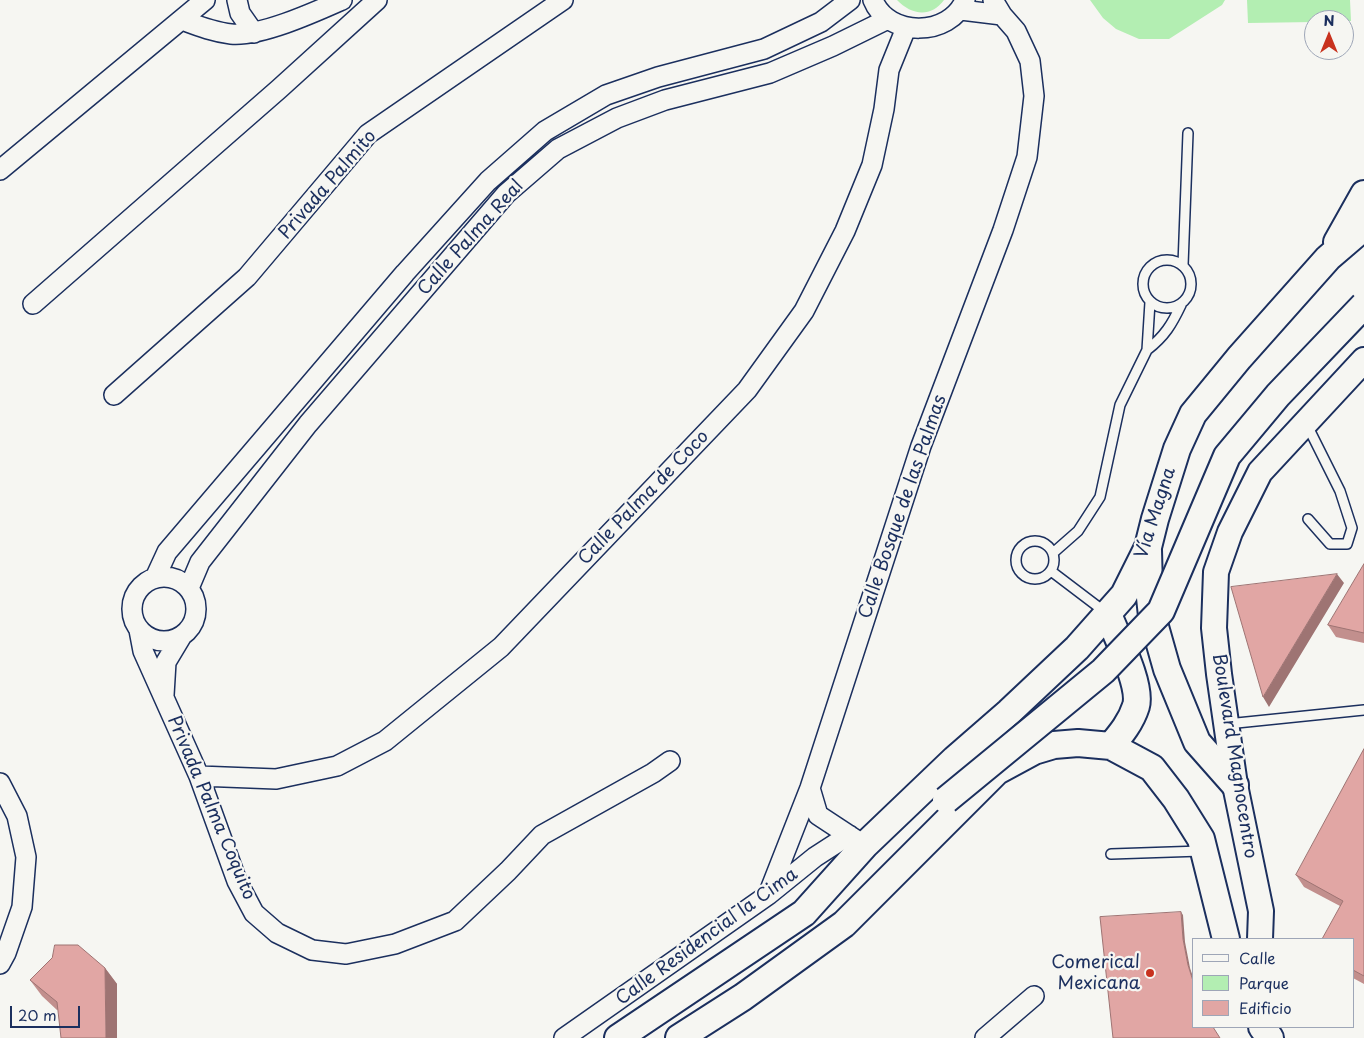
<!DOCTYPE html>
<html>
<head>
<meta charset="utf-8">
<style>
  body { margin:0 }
  #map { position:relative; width:1364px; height:1038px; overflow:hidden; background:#f6f6f2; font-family:"Playpen Sans",sans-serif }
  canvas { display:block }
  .legend { position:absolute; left:1192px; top:938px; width:162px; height:90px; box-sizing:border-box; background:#f6f6f2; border:1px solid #9ea6b7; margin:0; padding:6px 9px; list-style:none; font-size:15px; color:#1b2f5e }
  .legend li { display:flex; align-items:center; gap:10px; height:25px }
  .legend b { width:25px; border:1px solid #9ea6b7 }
  .north { position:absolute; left:1304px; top:10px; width:50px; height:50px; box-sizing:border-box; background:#f6f6f2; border:1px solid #9ea6b7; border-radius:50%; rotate:0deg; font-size:14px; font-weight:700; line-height:20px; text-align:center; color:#1b2f5e }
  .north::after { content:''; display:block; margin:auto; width:18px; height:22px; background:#c8321e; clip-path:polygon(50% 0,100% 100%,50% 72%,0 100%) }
  .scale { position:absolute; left:10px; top:1006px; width:70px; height:22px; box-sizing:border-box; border:2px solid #1b2f5e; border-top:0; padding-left:6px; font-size:15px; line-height:18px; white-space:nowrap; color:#1b2f5e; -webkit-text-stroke:4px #f6f6f2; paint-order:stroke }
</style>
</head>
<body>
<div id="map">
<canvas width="1364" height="1038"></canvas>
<ul class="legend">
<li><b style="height:6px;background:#f6f6f2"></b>Calle</li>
<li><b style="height:14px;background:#b3eeb2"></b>Parque</li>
<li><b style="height:14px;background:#e1a6a4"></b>Edificio</li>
</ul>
<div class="north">N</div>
<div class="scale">20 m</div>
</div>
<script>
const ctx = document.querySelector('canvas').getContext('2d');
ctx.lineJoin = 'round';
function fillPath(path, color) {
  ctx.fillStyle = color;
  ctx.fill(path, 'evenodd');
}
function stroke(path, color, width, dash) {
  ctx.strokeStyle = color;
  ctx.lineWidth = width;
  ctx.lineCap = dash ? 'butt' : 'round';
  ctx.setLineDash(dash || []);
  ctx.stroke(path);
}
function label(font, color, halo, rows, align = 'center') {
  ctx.font = font + ' "Playpen Sans",sans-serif';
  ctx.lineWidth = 4.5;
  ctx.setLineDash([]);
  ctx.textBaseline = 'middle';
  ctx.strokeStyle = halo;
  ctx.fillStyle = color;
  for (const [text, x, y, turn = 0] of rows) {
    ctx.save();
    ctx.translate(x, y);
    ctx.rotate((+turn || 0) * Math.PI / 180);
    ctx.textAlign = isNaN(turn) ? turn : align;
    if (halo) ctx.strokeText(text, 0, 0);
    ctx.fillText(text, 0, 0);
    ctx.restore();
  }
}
fillPath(new Path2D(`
  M 897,0 L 944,0 C 931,18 911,15 897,0 Z
  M 1090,0 L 1225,0 L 1222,5 L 1169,39 L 1139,39 L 1116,29 L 1103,18 Z
  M 1247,0 L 1350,0 L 1351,21 L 1314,20 L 1314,22 L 1248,23 Z`), '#b3eeb2');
const service = new Path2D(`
  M1143 284a24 24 0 1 1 48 0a24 24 0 1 1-48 0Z
  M 1183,265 L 1188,133
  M 1147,350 C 1165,336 1172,324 1181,305
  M 1307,425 L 1340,491 L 1352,528 L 1347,544 L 1330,544 L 1308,519
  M1016 560a19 19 0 1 1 38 0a19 19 0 1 1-38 0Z
  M 1053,553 L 1078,531 L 1100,497 L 1120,405 L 1147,350 L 1150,302
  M 1051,571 L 1105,612
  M 1227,724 L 1364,710
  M 1111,854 L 1201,851`);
const minor = new Path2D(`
  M 237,0 L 240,13 L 254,33
  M 873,0 C 888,38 950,37 965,0
  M 961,10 L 1002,15
  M 182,20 C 198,26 213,32 231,34 C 260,37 315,12 342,0
  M 0,170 L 205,0
  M 33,304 L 279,89 L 377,0
  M 114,395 L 247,277 L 368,134 L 563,0
  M132 609a32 32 0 1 1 64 0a32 32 0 1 1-64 0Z
  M 155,578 L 167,552 L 405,273 L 488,181 L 545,131 L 606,95 L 658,77 L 764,49 L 821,22 L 850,0
  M 189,588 L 200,562 L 308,424 L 506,194 L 558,149 L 617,118 L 665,100 L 770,73 L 833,46 L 888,19
  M 139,630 L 143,651 L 199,776 L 237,881 L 254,913 L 277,933 L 312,950 L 346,954 L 395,944 L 455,921 L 508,871 L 542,835 L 653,773 L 670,761
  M 164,695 L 166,662 L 181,637
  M 199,776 L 276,779 L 337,766 L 385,741 L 501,647 L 747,390 L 804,311 L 845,231 L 872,165 L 884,109 L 889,70 L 906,28
  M 0,783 L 17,816 L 26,857 L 22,907 L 6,953 L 0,964
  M 810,788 L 818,815 L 856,840
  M 768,895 L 810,788 L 921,446 L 1003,230 L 1027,157 L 1034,96 L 1030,61 L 1016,31 L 1002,15 L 993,0
  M 564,1038 L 768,895 L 815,857 L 849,835
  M 985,1038 L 1034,996`);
const tertiary = new Path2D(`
  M 1260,939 L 1261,911 L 1235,785 L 1219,674 L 1214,628 L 1216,572 L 1230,532 L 1260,472 L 1364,360`);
const secondary = new Path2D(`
  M 1337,242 L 1364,194
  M 1148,550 L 1149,588 L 1152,616 L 1167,669 L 1197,742 L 1235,785
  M 1108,614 C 1116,635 1142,685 1136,706 C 1131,722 1121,734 1111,746
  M 1262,1027 L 1270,1038
  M 618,1038 L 804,913 L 865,845 L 955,759 L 1009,712 L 1077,648 L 1124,595 L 1148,547 L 1155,519 L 1177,449 L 1193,414 L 1239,358 L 1328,258 L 1364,227
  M 679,1038 L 743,997 L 844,924 L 997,771 L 1034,751 L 1054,745 L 1078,743 L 1111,746 L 1152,768 L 1176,799 L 1201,839 L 1226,939`);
stroke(service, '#1b2f5e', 12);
stroke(minor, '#1b2f5e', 22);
stroke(tertiary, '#1b2f5e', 28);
stroke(secondary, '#1b2f5e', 30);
stroke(service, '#f6f6f2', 9);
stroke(minor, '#f6f6f2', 19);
stroke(tertiary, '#f6f6f2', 24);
stroke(secondary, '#f6f6f2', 26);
const secondaryBridge = new Path2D(`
  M 946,800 L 1103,671 L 1161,611 L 1227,456 L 1278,395 L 1364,305`);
stroke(secondaryBridge, '#1b2f5e', 30, []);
stroke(secondaryBridge, '#f6f6f2', 26);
fillPath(new Path2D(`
  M 1364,564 L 1364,643 L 1336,637 L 1328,625 Z
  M 1364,749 L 1364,984 L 1353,978 L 1353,939 L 1340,906 L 1304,887 L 1296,875 Z
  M 105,968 L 117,984 L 57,1010 L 42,996 L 30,980 Z`), '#c28f8d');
fillPath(new Path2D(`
  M 1337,574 L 1344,583 L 1269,707 L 1263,697 Z
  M 1181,912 L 1183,915 L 1185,942 L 1190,968 L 1193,977 L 1193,981 L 1188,965 L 1183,939 Z
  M 105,968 L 117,984 L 117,1038 L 106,1038 Z`), '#9e7473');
const building = new Path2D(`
  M 1364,564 L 1364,633 L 1328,625 Z
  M 1337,574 L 1263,697 L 1231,587 Z
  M 1364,749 L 1364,976 L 1353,970 L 1353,939 L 1322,939 L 1343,901 L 1296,875 Z
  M 1181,912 L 1183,939 L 1188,965 L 1193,981 L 1193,1027 L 1213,1027 L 1220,1038 L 1113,1038 L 1100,917 Z
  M 55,945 L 78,945 L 105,968 L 106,1038 L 61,1038 L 57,1002 L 30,980 L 52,958 Z`);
fillPath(building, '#e1a6a4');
stroke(building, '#9e7473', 1);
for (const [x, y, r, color] of [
  [1150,973,5,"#c8321e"]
]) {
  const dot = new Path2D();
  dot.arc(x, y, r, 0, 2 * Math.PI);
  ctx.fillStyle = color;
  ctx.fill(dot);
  stroke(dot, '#f6f6f2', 2);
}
label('18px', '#1b2f5e', '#f6f6f2', [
  ["Privada Palmito",328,185,-49],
  ["Calle Palma Real",471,238,-48],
  ["Calle Palma de Coco",644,498,-46],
  ["Calle Bosque de las Palmas",903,507,-71],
  ["Vía Magna",1156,513,-72],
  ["Boulevard Magnocentro",1234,756,81],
  ["Privada Palma Coquito",211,808,67],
  ["Calle Residencial la Cima",707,937,-36]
]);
label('18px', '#1b2f5e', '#f6f6f2', [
  ["Comerical",1140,963],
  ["Mexicana",1140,984]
], 'right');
</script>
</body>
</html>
